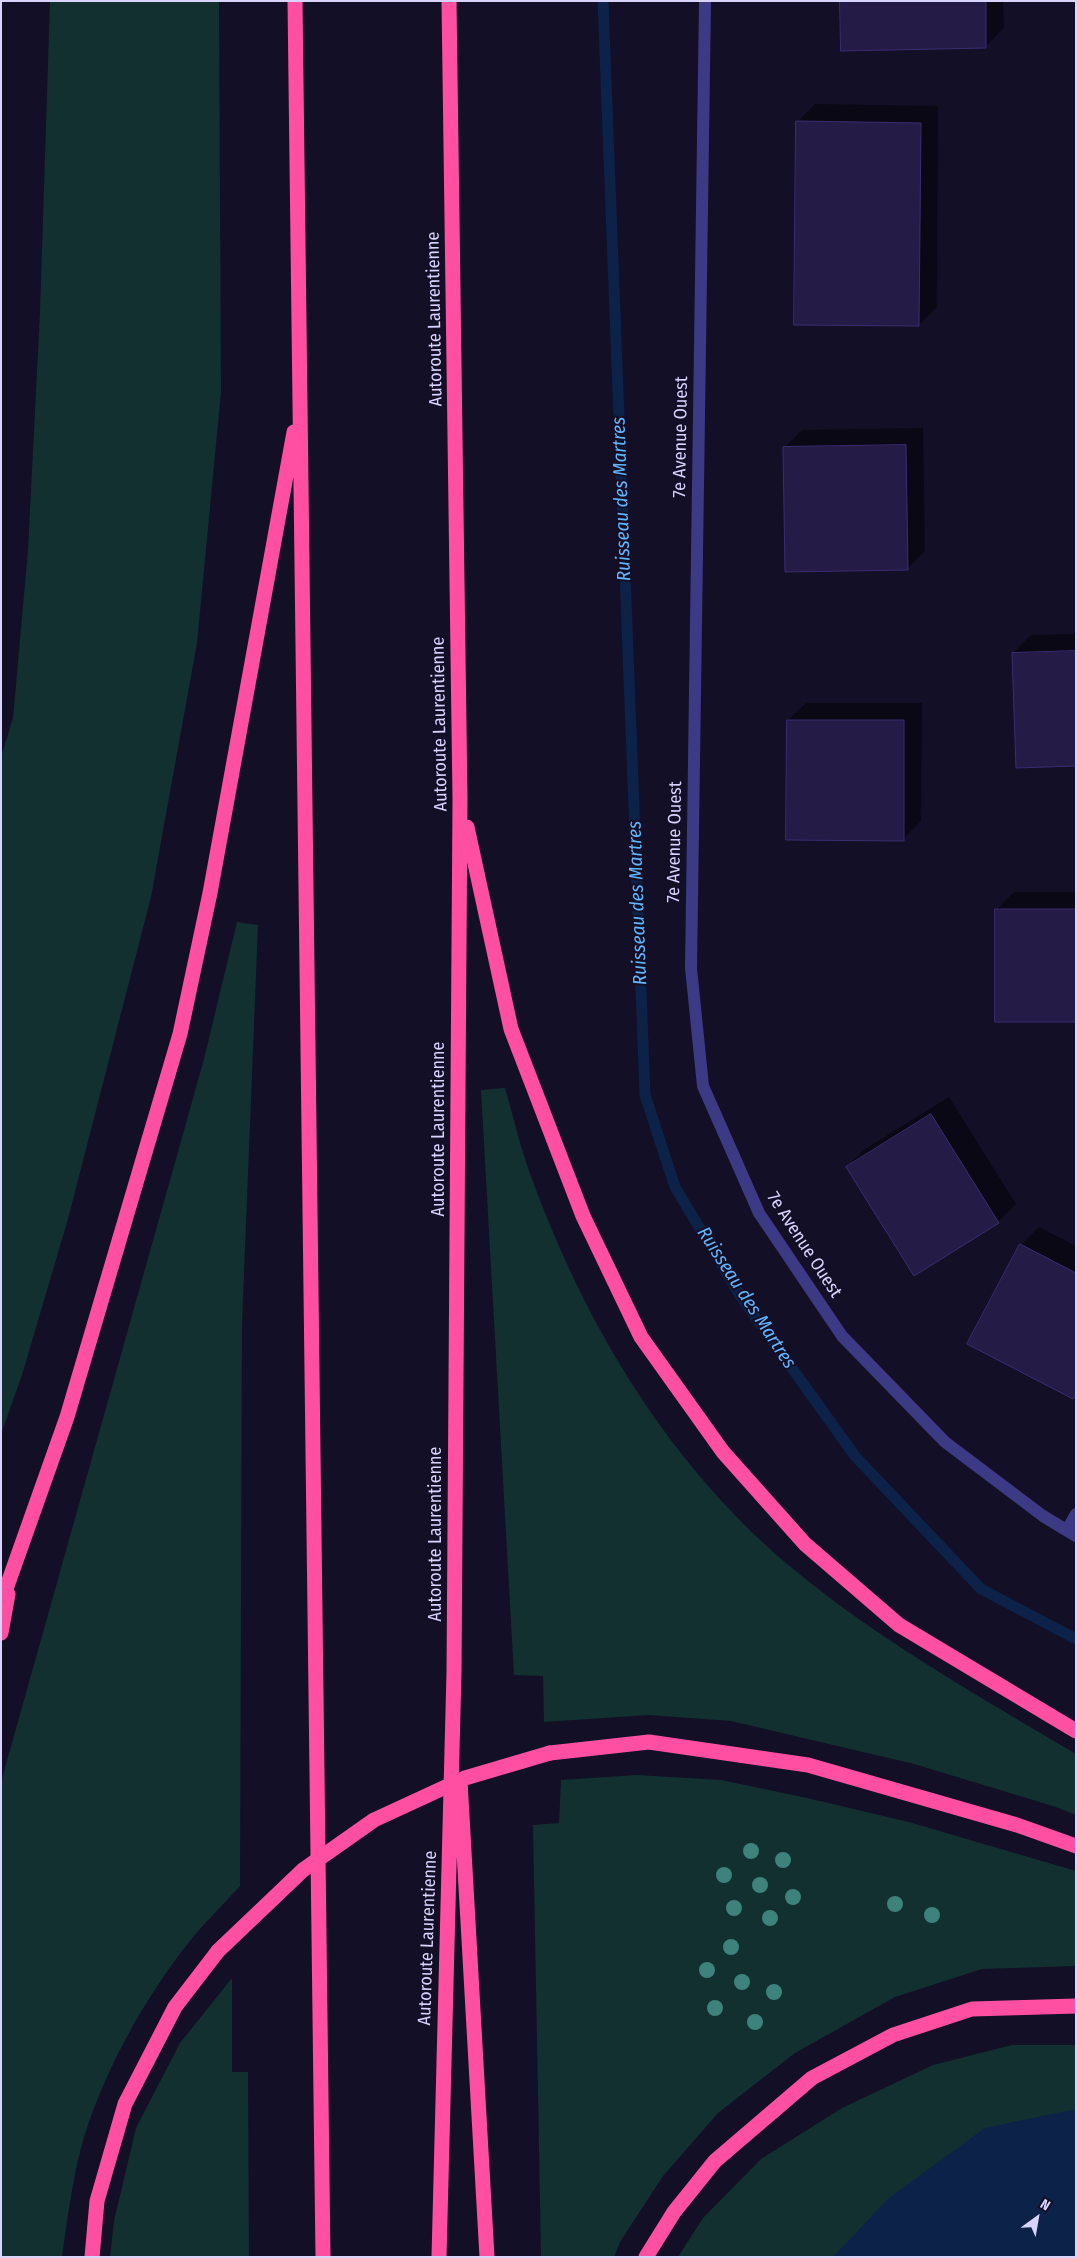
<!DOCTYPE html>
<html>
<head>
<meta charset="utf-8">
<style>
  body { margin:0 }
  #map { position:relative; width:1077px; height:2258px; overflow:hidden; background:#130f26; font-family:"Fira Sans Condensed",sans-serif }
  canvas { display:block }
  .frame { position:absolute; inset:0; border:2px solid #d9d4ff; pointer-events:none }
  .north { position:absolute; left:1012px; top:2193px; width:50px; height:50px; -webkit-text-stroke:4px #130f26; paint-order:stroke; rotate:32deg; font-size:14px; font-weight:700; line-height:20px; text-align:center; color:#d9d4ff }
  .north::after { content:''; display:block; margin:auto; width:18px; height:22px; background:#d9d4ff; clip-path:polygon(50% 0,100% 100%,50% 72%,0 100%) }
</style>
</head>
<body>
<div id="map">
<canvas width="1077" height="2258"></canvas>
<div class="frame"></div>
<div class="north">N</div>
</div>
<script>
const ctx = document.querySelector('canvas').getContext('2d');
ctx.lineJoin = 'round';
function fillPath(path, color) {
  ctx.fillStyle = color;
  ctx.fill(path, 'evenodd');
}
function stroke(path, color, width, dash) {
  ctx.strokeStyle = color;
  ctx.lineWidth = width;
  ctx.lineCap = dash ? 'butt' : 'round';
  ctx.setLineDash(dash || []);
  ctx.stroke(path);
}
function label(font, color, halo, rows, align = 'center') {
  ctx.font = font + ' "Fira Sans Condensed",sans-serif';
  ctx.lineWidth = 4;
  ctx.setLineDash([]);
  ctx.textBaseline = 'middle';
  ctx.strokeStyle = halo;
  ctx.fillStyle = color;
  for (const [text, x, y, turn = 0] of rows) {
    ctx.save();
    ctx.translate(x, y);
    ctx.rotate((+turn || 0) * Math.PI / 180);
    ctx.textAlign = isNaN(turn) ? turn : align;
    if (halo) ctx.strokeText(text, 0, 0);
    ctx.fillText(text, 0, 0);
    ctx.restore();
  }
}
fillPath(new Path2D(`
  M 50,1 L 219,1 L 221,392 L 197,643 L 151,897 L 68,1219 L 22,1375 L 1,1434 L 1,757 L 13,718 L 28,550 L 40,312 Z
  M 237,922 L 258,925 L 242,1323 L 240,1886 C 225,1903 208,1919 193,1937 C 146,1995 101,2075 81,2148 C 72,2183 67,2221 62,2257 L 1,2257 L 1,1782 L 204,1059 Z
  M 505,1088 C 512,1112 518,1138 526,1162 C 579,1314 663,1458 786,1563 C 875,1638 977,1695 1076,1754 L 1076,1815 L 1053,1806 L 914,1764 L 731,1721 L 649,1715 L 544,1722 L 543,1676 L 514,1675 L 481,1090 Z
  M 637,1775 L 721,1780 L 807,1798 L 909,1822 L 1076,1871 L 1076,1966 L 982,1969 L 895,1997 L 795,2053 L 718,2113 L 663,2176 L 620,2242 L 614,2257 L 541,2257 L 533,1825 L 559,1823 L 561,1780 Z
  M 232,1978 L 232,2072 L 248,2072 L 249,2257 L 110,2257 L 114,2221 L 136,2128 L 180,2043 Z
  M 1012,2045 L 1076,2045 L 1076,2257 L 678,2257 L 703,2218 L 761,2159 L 842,2108 L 933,2065 Z`), '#12302f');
fillPath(new Path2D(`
  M 1076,2109 L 1076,2257 L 833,2257 L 889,2198 L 985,2128 Z`), '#0c2248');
fillPath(new Path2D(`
  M 842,1 L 1003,1 L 1004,28 L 986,46 Z
  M 815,104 L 938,106 L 937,307 L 919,325 L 797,122 Z
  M 923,428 L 925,551 L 907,569 L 784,448 L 802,430 Z
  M 1076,634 L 1076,765 L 1013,653 L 1031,635 Z
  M 806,703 L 922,703 L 921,821 L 903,839 L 788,720 Z
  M 1014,892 L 1076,892 L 1076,1020 L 996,910 Z
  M 949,1097 L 1016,1204 L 998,1222 L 847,1167 L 865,1149 Z
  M 1039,1227 L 1076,1246 L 1076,1394 L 1073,1397 L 1021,1245 Z`), '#0007');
stroke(new Path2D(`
  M 603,1 L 645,1095 L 675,1187 L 741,1297 L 855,1456 L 981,1589 L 1076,1639`), '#0c2248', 11);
const building = new Path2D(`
  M 840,1 L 986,1 L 986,48 L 841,51 Z
  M 796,121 L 921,123 L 919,326 L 794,325 Z
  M 906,445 L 908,570 L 785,572 L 783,447 Z
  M 1076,651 L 1076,766 L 1016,768 L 1012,653 Z
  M 787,720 L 904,720 L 904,841 L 786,840 Z
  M 995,909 L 1076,909 L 1076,1022 L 995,1022 Z
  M 931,1114 L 999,1223 L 914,1276 L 846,1167 Z
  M 1020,1244 L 1076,1273 L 1076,1394 L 1073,1399 L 967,1344 Z`);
fillPath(building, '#241b47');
stroke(building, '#3b2d73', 1);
stroke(new Path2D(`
  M 1067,1530 L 1076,1514`), '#3d3a85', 12);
stroke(new Path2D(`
  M 705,1 L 691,968 L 703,1086 L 759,1213 L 842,1336 L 945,1442 L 1043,1516 L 1076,1536`), '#3d3a85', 12);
stroke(new Path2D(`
  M 295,1 L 323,2257
  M 467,827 L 511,1029 L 583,1216 L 641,1337 L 723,1452 L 805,1544 L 899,1625 L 1076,1731
  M 1,1603 L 67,1417 L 180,1034 L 210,893 L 294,432
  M 1,1633 L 8,1594
  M 550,1753 L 649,1742 L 808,1765 L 1017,1825 L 1076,1846
  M 460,1781 L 487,2257
  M 92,2257 L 97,2201 L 125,2104 L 175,2007 L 218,1951
  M 439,2257 L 454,1672 L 460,799 L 449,1
  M 646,2257 L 674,2212 L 715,2161 L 812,2078 L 893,2035 L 972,2009 L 1076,2006`), '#ff4fa3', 15);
stroke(new Path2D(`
  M 218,1951 L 303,1870 L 374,1820 L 465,1778 L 550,1753`), '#ff4fa3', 15);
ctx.fillStyle = '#3d827b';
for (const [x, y] of [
  [751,1851],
  [783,1860],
  [724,1875],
  [760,1885],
  [793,1897],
  [895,1904],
  [734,1908],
  [932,1915],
  [770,1918],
  [731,1947],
  [707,1970],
  [742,1982],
  [774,1992],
  [715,2008],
  [755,2022]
]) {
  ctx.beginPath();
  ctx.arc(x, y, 8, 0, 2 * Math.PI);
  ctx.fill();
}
label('18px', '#d9d4ff', '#130f26', [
  ["Autoroute Laurentienne",435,319,-91],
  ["7e Avenue Ouest",681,437,-89],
  ["Autoroute Laurentienne",440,724,-91],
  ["7e Avenue Ouest",675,842,-89],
  ["Autoroute Laurentienne",439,1129,-90],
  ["7e Avenue Ouest",804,1245,57],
  ["Autoroute Laurentienne",436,1534,-90],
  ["Autoroute Laurentienne",428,1938,-88]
]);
label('italic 19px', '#62b6ff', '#130f26', [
  ["Ruisseau des Martres",622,499,-92],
  ["Ruisseau des Martres",638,903,-92],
  ["Ruisseau des Martres",746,1298,57]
]);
</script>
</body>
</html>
